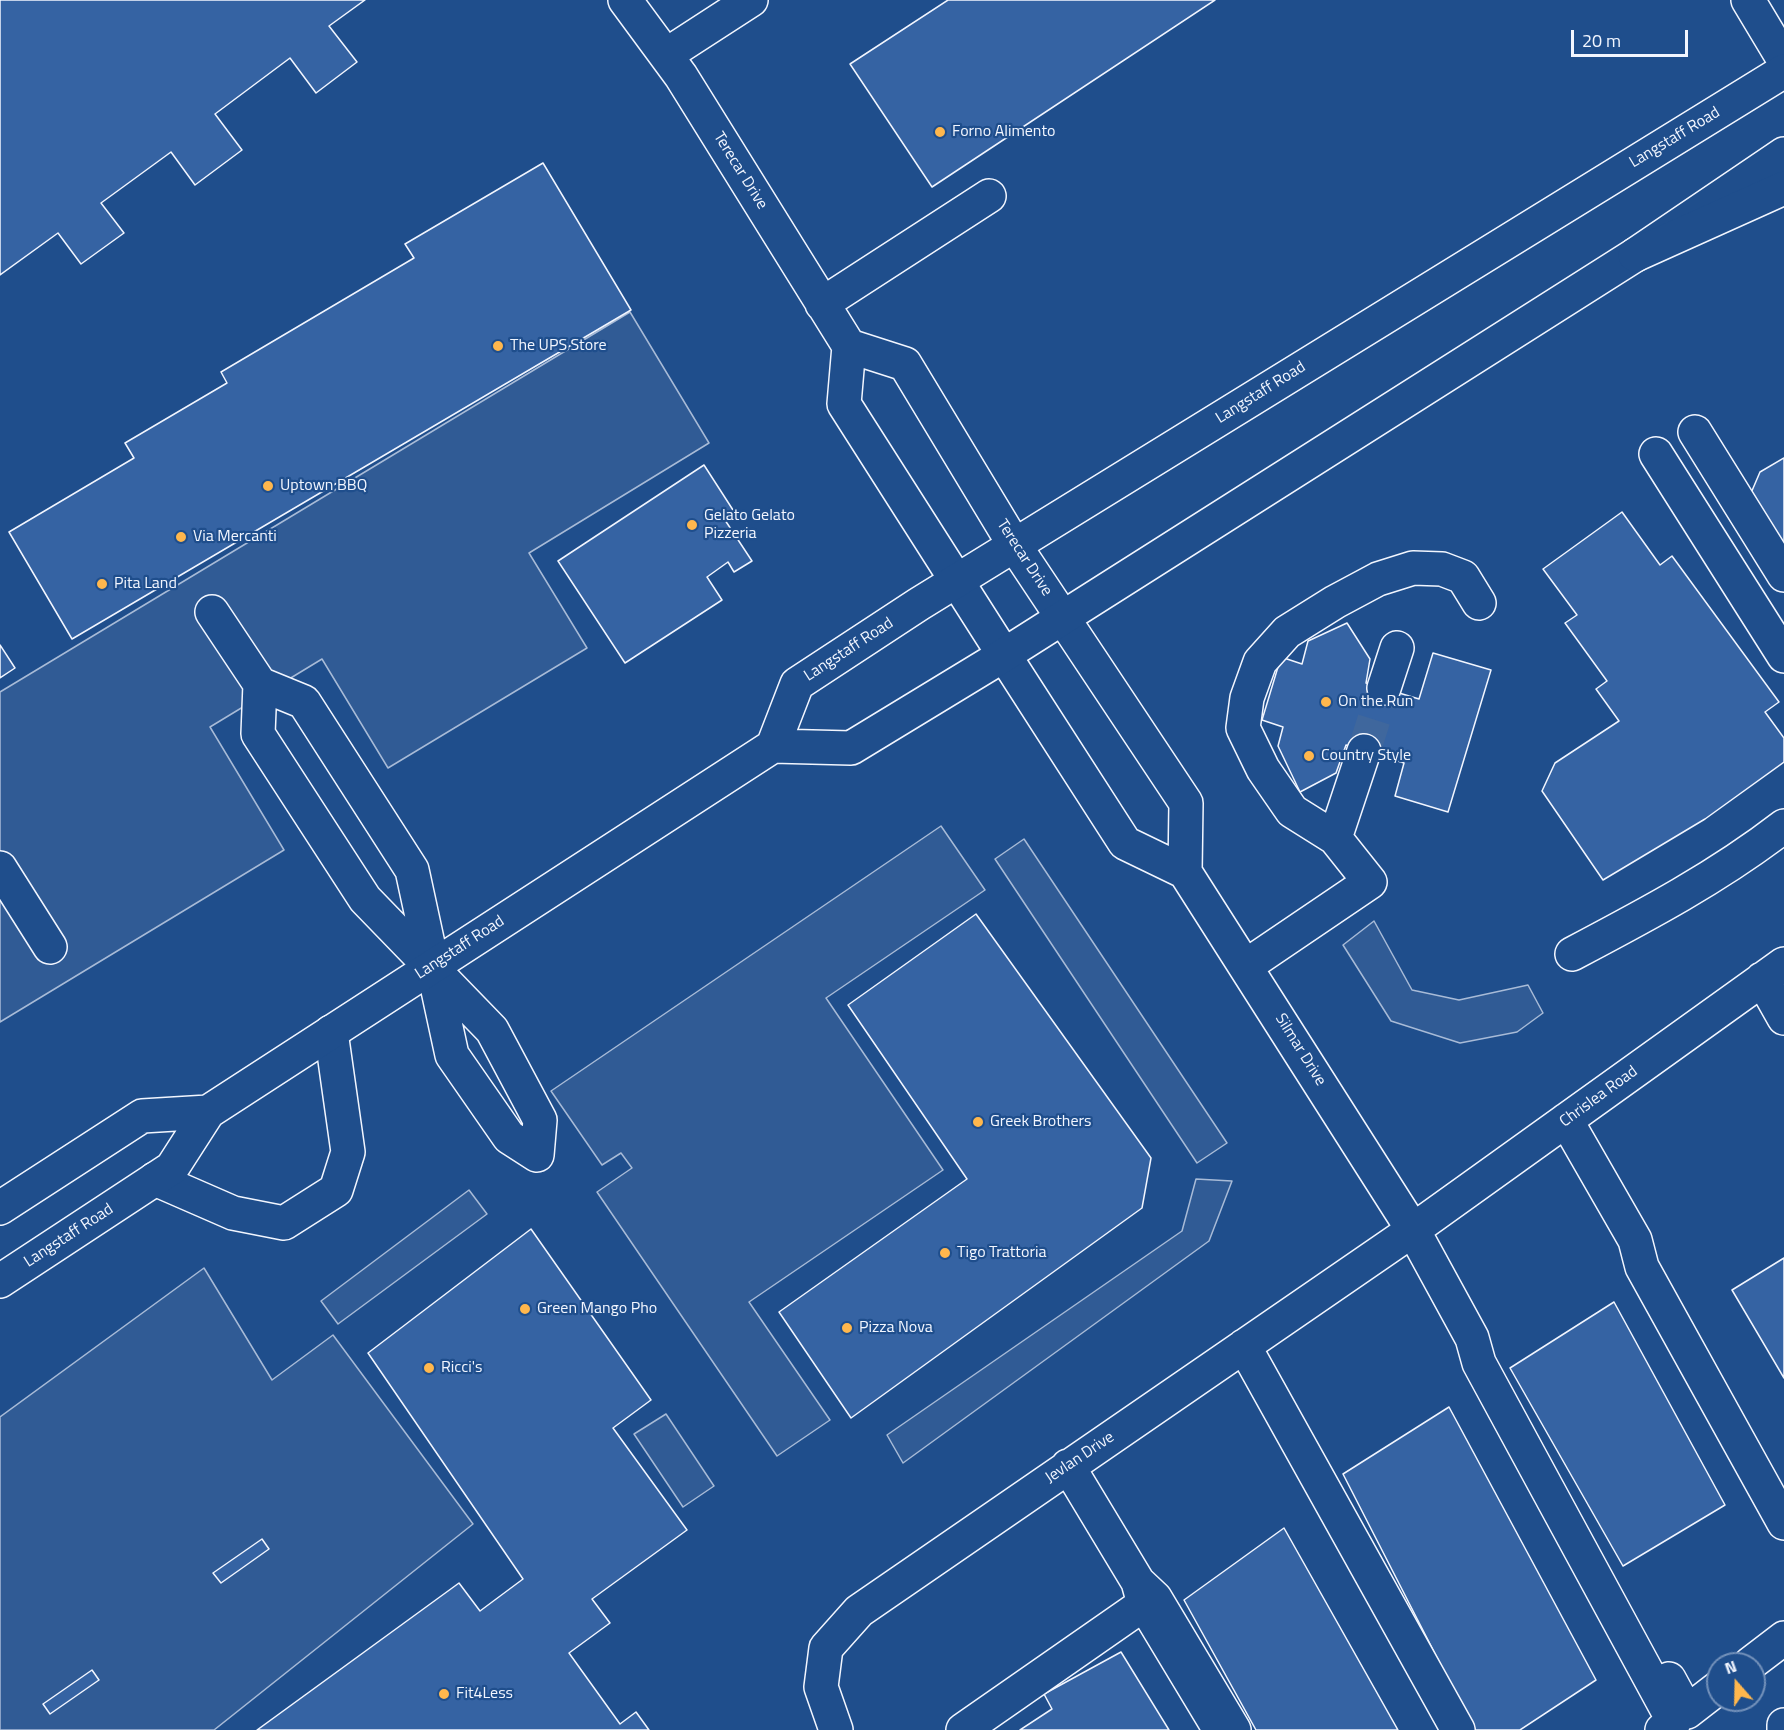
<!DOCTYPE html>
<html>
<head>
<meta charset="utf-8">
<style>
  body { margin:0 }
  #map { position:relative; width:1784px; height:1730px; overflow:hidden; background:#1f4e8c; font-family:"Titillium Web",sans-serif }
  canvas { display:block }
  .north { position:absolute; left:1706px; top:1652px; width:60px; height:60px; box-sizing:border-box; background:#1f4e8c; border:2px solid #7391ba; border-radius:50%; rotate:340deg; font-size:16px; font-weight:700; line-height:24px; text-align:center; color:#f2f6ff }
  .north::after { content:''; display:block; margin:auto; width:21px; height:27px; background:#ffb74d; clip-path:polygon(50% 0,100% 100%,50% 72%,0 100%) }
  .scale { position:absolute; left:1571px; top:30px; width:117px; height:27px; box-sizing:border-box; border:3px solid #f2f6ff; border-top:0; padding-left:8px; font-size:18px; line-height:21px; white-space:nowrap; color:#f2f6ff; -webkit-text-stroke:4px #1f4e8c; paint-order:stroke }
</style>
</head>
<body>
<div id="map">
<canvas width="1784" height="1730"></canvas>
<div class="north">N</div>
<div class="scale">20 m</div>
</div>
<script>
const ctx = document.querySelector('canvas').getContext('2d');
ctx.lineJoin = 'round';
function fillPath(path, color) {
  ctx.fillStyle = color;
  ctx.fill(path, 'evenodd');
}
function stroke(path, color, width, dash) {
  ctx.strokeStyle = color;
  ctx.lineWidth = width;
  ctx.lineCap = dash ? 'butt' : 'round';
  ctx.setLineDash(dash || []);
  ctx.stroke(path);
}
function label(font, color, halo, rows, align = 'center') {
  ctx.font = font + ' "Titillium Web",sans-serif';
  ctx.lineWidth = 4.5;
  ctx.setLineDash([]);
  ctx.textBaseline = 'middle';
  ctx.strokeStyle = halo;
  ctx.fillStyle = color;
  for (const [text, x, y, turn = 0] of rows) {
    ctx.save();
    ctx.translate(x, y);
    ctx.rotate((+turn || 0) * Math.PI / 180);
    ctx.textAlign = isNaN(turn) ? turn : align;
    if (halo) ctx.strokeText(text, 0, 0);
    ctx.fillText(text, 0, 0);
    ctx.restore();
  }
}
const parking = new Path2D(`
  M 630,312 L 709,443 L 529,553 L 587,648 L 388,768 L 322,659 L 210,727 L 284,850 L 0,1022 L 0,692 Z
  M 941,826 L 985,890 L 826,998 L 943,1170 L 749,1302 L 830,1420 L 777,1456 L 597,1192 L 632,1168 L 621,1153 L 602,1165 L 551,1091 Z
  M 1024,839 L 1227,1143 L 1197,1163 L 995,859 Z
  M 1374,921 L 1412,990 L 1459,1000 L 1528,985 L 1543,1013 L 1517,1032 L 1460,1043 L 1391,1021 L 1343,945 Z
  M 1196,1179 L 1232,1181 L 1209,1241 L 903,1463 L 887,1435 L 1182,1231 Z
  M 469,1190 L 487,1214 L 338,1324 L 321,1301 Z
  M 204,1268 L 272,1380 L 333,1335 L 473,1524 L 214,1730 L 0,1730 L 0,1417 Z
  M 666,1414 L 714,1486 L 683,1507 L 634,1434 Z`);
fillPath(parking, '#305b95');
stroke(parking, '#a8bbd7', 1.5);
const building = new Path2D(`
  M 0,0 L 365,0 L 329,26 L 357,62 L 316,93 L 290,58 L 215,114 L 242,150 L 195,185 L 171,152 L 101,203 L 124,233 L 81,264 L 58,233 L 0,275 Z
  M 948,0 L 1215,0 L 932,187 L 850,64 Z
  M 543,163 L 631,310 L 72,639 L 9,532 L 134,458 L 125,443 L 227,383 L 221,372 L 414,258 L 405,244 Z
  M 1784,458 L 1784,544 L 1751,493 L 1760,472 Z
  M 704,465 L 733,510 L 723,517 L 752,561 L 734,572 L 728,562 L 707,577 L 722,600 L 625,663 L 558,561 Z
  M 1622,512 L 1660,565 L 1672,556 L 1779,702 L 1765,712 L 1784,738 L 1784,762 L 1705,819 L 1603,880 L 1542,791 L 1555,763 L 1619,721 L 1596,689 L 1607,681 L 1565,623 L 1577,615 L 1543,569 Z
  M 1347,623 L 1370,659 L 1366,683 L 1419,699 L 1433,653 L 1491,670 L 1448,812 L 1395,796 L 1404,763 L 1346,745 L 1336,773 L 1300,792 L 1278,746 L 1283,727 L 1262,720 L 1281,657 L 1302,664 L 1308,641 Z
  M 0,645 L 15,668 L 0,678 Z
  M 976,914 L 1151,1158 L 1142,1208 L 851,1418 L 779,1312 L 967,1179 L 848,1005 Z
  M 531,1229 L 651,1400 L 613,1428 L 687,1530 L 592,1599 L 610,1623 L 569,1653 L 620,1724 L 636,1712 L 649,1730 L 257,1730 L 459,1583 L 480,1611 L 523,1579 L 368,1353 Z
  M 1784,1258 L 1784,1378 L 1732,1290 Z
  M 1614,1302 L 1725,1505 L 1623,1566 L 1510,1368 Z
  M 1449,1407 L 1596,1680 L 1520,1730 L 1474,1730 L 1343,1474 Z
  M 1284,1528 L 1398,1730 L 1256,1730 L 1184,1600 Z
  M 262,1539 L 269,1549 L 221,1583 L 213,1573 Z
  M 1121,1652 L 1169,1730 L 1020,1730 L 1052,1709 L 1044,1694 Z
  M 92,1670 L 99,1680 L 50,1714 L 43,1704 Z`);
fillPath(building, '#3563a3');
stroke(building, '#f2f6ff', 1.5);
stroke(new Path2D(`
  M 1364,751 L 1384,688`), '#3f679d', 33, [33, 16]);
const minor = new Path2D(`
  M 625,0 L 681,76 L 849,346 L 844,404 L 1004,655 L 1125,843 L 1185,872 L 1413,1230 L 1472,1338 L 1479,1363 L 1674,1722 L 1662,1730
  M 1748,0 L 1784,60
  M 666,55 L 751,0
  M 822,304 L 989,196
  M 849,346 L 905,364 L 1015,546 L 1186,803 L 1185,872
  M 1695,432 L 1784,575
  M 1656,454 L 1784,656
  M 212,612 L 260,684 L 304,702 L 412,870 L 452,1055 L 509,1137 L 537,1155 L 540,1120 L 492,1030 L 365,899 L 258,734 L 260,684
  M 1384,688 L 1397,648
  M 1335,838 L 1364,751
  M 0,868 L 50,947
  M 1572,954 C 1646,915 1718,877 1784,826
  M 1246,966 L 1370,882 L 1335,838 L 1292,811 L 1263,769 L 1243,728 L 1247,698 L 1260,662 L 1287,632 L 1335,602 L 1378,579 L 1413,568 L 1442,569 L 1463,577 L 1479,603
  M 1762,979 L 1784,1018
  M 1566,1120 L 1635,1240 L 1642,1267 L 1784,1523
  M 155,1179 L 233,1213 L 284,1223 L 336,1190 L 348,1152 L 331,1032
  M 1244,1346 L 1458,1730
  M 1068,1466 L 1138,1582
  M 1750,1664 L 1784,1638
  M 1669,1679 L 1687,1712 L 1718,1688
  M 1784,1725 L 1784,1729
  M 836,1730 L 821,1687 L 826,1648 L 859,1611 L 1413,1230 L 1784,964
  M 963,1730 L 1144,1604
  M 1220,1730 L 1144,1604 L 1138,1582 L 1155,1598 L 1234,1730`);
const major = new Path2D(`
  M 773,746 L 797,684 L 919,604 L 1784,71
  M 0,1208 L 142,1116 L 208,1112
  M 0,1281 L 172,1168 L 208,1112 L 773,746 L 851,748 L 1004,655 L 1635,255 L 1784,154`);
const highway = new Path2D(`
  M 1635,255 L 1784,188`);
stroke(minor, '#f2f6ff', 36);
stroke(major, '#f2f6ff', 36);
stroke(highway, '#f2f6ff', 36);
stroke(minor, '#1f4e8c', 33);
stroke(major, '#1f4e8c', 33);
stroke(highway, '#1f4e8c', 33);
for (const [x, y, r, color] of [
  [940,132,6,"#ffb74d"],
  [498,346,6,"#ffb74d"],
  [268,486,6,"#ffb74d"],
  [692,525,6,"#ffb74d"],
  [181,537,6,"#ffb74d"],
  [102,584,6,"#ffb74d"],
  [1326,702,6,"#ffb74d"],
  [1309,756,6,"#ffb74d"],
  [978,1122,6,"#ffb74d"],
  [945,1253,6,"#ffb74d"],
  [525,1309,6,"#ffb74d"],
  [847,1328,6,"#ffb74d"],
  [429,1368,6,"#ffb74d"],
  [444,1694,6,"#ffb74d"]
]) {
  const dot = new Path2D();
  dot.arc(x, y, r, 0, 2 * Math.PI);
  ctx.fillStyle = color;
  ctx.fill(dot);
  stroke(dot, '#1f4e8c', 2);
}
label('16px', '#f2f6ff', '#1f4e8c', [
  ["Forno Alimento",952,132],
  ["The UPS Store",510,346],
  ["Uptown BBQ",280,486],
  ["Gelato Gelato",704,516],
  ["Pizzeria",704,534],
  ["Via Mercanti",193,537],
  ["Pita Land",114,584],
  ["On the Run",1338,702],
  ["Country Style",1321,756],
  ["Greek Brothers",990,1122],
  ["Tigo Trattoria",957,1253],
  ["Green Mango Pho",537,1309],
  ["Pizza Nova",859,1328],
  ["Ricci's",441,1368],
  ["Fit4Less",456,1694]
], 'left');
label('16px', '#f2f6ff', '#1f4e8c', [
  ["Langstaff Road",1675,138,-31],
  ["Terecar Drive",740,171,58],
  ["Langstaff Road",1261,393,-32],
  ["Terecar Drive",1024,558,57],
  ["Langstaff Road",849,650,-33],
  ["Langstaff Road",460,948,-33],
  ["Silmar Drive",1300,1050,58],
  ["Chrislea Road",1599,1097,-36],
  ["Langstaff Road",69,1236,-33],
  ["Jevlan Drive",1080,1458,-34]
]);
</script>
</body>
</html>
